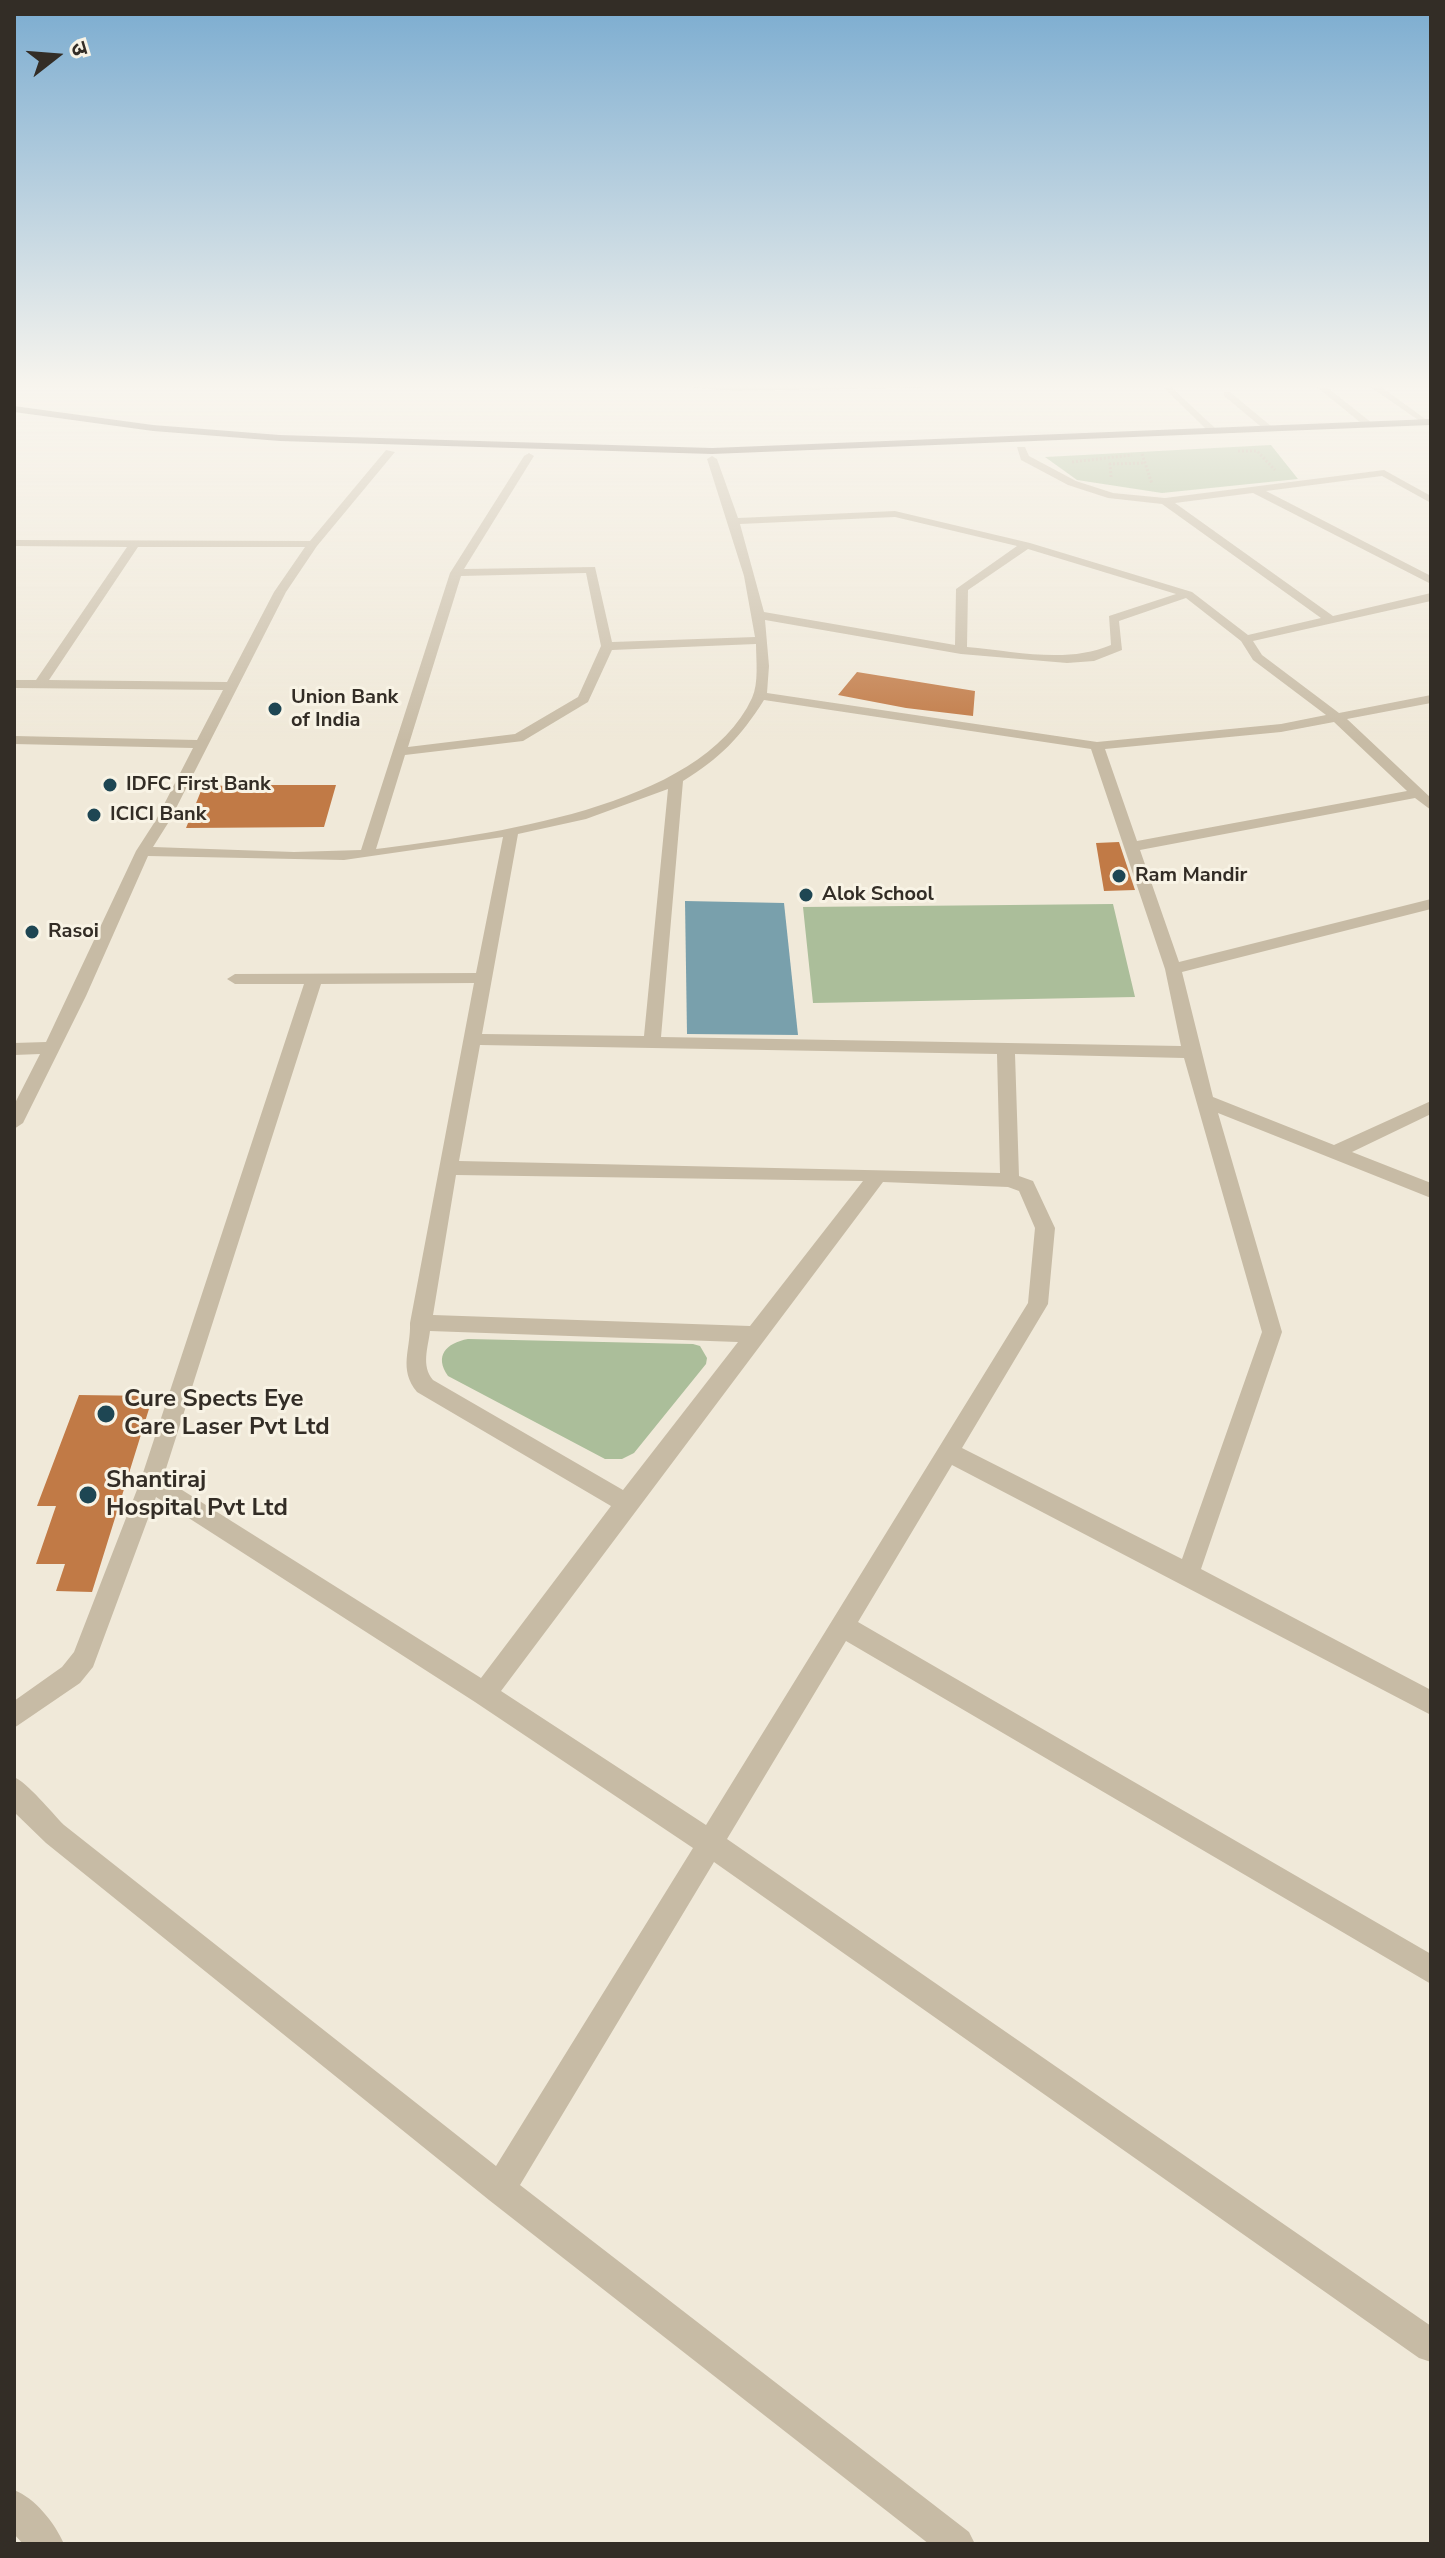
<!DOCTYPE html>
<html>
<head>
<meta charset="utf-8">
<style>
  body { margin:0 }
  #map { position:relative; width:1445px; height:2558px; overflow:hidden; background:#f0e9d9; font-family:"Nunito Sans","Noto Sans Devanagari",sans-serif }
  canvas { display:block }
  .frame { position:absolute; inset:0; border:16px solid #332d26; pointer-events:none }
  .north { position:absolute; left:16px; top:16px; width:80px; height:80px; -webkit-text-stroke:6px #f8f3e5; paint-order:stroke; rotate:73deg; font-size:22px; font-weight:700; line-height:32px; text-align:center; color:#332d26 }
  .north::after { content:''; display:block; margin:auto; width:28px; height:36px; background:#332d26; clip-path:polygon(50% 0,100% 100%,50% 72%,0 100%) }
</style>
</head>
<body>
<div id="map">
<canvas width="1445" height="2558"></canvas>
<div class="frame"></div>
<div class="north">उ</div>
</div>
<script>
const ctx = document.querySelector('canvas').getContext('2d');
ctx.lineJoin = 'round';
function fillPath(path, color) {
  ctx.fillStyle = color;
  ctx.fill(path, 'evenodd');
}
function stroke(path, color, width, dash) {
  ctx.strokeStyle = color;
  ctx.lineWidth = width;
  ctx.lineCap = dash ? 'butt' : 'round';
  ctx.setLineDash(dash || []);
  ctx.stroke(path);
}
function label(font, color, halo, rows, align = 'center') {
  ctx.font = font + ' "Nunito Sans",sans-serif';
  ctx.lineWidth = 6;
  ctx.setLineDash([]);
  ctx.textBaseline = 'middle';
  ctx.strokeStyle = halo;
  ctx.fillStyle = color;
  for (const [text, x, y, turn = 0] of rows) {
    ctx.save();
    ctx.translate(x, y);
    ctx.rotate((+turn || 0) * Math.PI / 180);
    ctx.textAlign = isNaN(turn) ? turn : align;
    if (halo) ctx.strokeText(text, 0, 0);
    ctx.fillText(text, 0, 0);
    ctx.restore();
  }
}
fillPath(new Path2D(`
  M 653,384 L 1061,384 L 1061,385 L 734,391 Z
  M 1271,445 L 1298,479 L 1162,493 L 1077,480 L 1045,457 Z
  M 1113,904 L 1135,997 L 813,1003 L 803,907 Z
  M 468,1339 L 693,1344 L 700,1346 L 707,1358 L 706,1364 L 634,1453 L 622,1459 L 605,1459 L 448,1376 C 434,1356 446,1343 468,1339 Z`), '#abbe9a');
fillPath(new Path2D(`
  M 685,901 L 784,903 L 798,1035 L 687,1034 Z`), '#79a0ac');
fillPath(new Path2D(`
  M 857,672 L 975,691 L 973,716 L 906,708 L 838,695 Z
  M 265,785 L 336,785 L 324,827 L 186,828 L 203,786 Z
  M 1119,842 L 1135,890 L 1104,891 L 1096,843 Z
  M 79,1395 L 153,1396 L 92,1592 L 56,1591 L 65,1564 L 36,1564 L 56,1506 L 37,1506 Z`), '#c17a46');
stroke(new Path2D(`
  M 1238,451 L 1257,451 L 1275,470
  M 1142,454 L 1152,484
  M 1072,462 L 1132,455
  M 1111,477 L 1110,464 L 1145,463`), '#b3a590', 3, [2, 2]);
fillPath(new Path2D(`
  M 1160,384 L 1168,384 L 1215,428 L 1215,432 L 1209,432 Z
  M 1313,384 L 1323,384 L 1372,423 L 1372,427 L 1366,427 Z
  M 1366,384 L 1377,384 L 1431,423 L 1424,424 Z
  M 1224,392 L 1230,392 L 1271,426 L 1271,430 L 1265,430 L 1224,396 Z
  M 1017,447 L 1025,447 L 1029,456 L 1076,481 L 1113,493 L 1165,498 L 1384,470 L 1431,496 L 1431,503 L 1382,476 L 1266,491 L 1431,576 L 1431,584 L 1253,493 L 1175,503 L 1333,616 L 1431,593 L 1431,601 L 1253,641 L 1262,655 L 1339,713 L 1431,695 L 1431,703 L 1347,719 L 1431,798 L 1431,810 L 1415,798 L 1140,850 L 1179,962 L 1431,899 L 1431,909 L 1182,972 L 1213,1097 L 1334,1145 L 1431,1101 L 1431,1114 L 1352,1152 L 1431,1183 L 1431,1198 L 1218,1113 L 1282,1332 L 1201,1569 L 1431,1690 L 1431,1715 L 952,1465 L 858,1622 L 1431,1954 L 1431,1984 L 846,1641 L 727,1839 L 1431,2326 L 1431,2362 L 1419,2358 L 714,1862 L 520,2185 L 969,2532 L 975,2544 L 929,2544 L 489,2200 L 46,1843 L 14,1812 L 14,1777 C 28,1783 51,1812 64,1825 L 496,2166 L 693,1848 L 475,1702 L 156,1497 L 93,1667 L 80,1683 L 14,1728 L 14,1701 L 62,1667 L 74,1652 L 140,1482 L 304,984 L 235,984 L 227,979 L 235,974 L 476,973 L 503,837 L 344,860 L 148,856 L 86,996 L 23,1123 L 14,1129 L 14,1105 L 40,1054 L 14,1055 L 14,1043 L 46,1042 L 136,851 L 156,820 L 193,748 L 14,744 L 14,736 L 197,740 L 223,690 L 14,688 L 14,680 L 36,680 L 127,547 L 14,546 L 14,540 L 310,541 L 386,450 L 395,452 L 317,546 L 286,592 L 170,820 L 153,847 L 294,852 L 361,850 L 450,573 L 524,456 L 529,453 L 534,456 L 464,569 L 595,567 L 612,642 L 755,637 L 744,576 L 707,459 L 712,456 L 717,459 L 738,518 L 895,511 L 1030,543 L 1192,592 L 1248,635 L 1321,618 L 1162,504 L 1108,498 L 1068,485 L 1021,460 ZM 895,517 L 1017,546 L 956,589 L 955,645 L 764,612 L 740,524 ZM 138,547 L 305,547 L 274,592 L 227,682 L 49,680 ZM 1028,549 L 1176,594 L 1109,616 L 1111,645 C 1067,664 1014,651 967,647 L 968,590 ZM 586,573 L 601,646 L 578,697 L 515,734 L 408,747 L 461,576 ZM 1186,598 L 1241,641 L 1253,660 L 1326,715 L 1281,724 L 1097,742 L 767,693 L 769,666 L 765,620 L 961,654 L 1067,663 L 1094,661 L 1122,650 L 1119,621 ZM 756,644 C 756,660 759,683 752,698 C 701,809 485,835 376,849 L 405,755 L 523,741 L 588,702 L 612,650 ZM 764,700 L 1091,749 L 1165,969 L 1181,1046 L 661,1037 L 683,781 C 720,758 740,738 764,700 ZM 1334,722 L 1407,791 L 1137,841 L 1105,749 L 1281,732 ZM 668,789 L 644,1036 L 482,1034 L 518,834 L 586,819 ZM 474,983 L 410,1323 C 411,1349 398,1369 417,1392 L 611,1506 L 481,1678 L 163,1478 L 321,984 ZM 480,1045 L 997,1054 L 1000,1173 L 459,1161 ZM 1015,1054 L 1184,1058 L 1262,1332 L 1182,1559 L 962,1448 L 1048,1304 L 1055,1228 L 1033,1181 L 1019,1176 ZM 456,1175 L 863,1181 L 750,1326 L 433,1315 ZM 883,1182 L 1008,1187 L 1019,1191 L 1035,1228 L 1028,1303 L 706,1825 L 501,1691 ZM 430,1331 L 738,1342 L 623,1490 L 433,1380 C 421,1366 428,1348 430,1331 Z
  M 14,2490 C 35,2498 55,2523 64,2544 L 23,2544 L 14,2534 Z`), '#c7bba5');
fillPath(new Path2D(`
  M 14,406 L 153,425 L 280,435 L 712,448 L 1431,419 L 1431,425 L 712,454 L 280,441 L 153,431 L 14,412 Z`), '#756758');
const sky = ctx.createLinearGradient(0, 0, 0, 742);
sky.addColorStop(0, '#7bacd0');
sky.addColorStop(0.52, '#f8f5ee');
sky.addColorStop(1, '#f8f5ee00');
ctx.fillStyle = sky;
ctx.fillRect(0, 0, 1445, 742);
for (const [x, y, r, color] of [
  [275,709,8,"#1e4653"],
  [110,785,8,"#1e4653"],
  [94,815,8,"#1e4653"],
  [1119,876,8,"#1e4653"],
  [806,895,8,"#1e4653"],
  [32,932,8,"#1e4653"],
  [106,1414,10,"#1e4653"],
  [88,1495,10,"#1e4653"]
]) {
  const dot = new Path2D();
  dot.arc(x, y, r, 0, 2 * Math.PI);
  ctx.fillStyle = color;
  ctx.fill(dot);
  stroke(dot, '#f8f3e5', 3);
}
label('bold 20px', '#332d26', '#f8f3e5', [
  ["Union Bank",291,698],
  ["of India",291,721],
  ["IDFC First Bank",126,785],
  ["ICICI Bank",110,815],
  ["Ram Mandir",1135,876],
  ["Alok School",822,895],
  ["Rasoi",48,932]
], 'left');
label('bold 24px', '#332d26', '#f8f3e5', [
  ["Cure Spects Eye",124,1400],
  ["Care Laser Pvt Ltd",124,1428],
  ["Shantiraj",106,1481],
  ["Hospital Pvt Ltd",106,1509]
], 'left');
</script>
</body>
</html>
